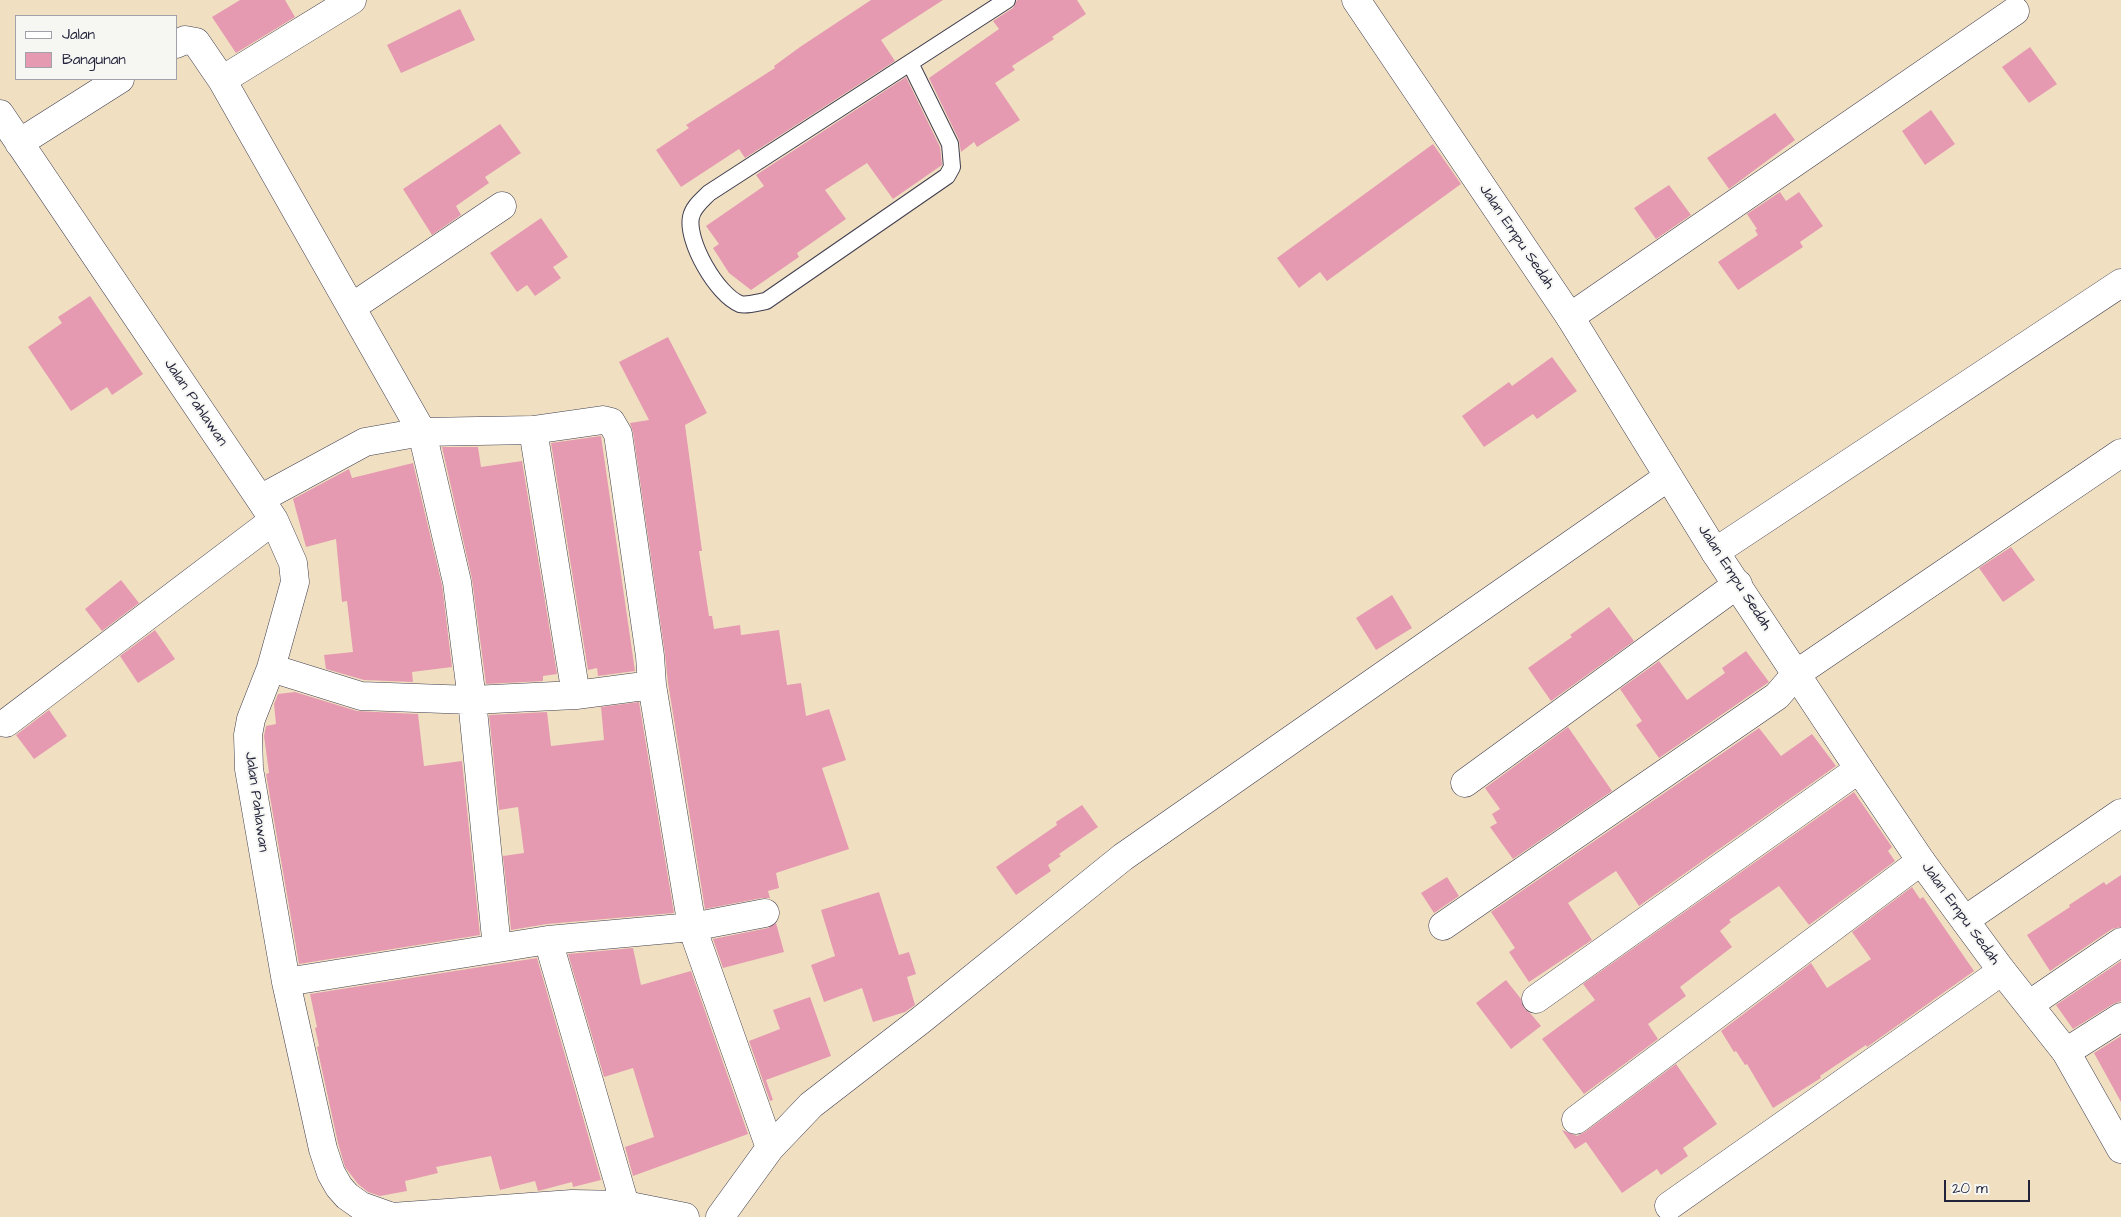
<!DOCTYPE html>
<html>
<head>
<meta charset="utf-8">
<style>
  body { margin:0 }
  #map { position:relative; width:2121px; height:1217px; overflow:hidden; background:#f0e0c1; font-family:"Architects Daughter",sans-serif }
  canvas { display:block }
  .legend { position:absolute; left:15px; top:15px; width:162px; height:65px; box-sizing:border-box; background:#f6f6f2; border:1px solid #a1a1a9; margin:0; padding:6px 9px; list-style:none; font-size:15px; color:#22223b }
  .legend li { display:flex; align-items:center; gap:10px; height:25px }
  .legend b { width:25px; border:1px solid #a1a1a9 }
  .scale { position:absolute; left:1944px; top:1180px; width:86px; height:22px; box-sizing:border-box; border:2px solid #22223b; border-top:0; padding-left:6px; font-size:15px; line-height:18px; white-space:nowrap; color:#22223b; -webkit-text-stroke:4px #f6f6f2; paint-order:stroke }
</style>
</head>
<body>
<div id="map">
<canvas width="2121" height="1217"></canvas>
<ul class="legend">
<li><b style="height:6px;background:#fff"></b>Jalan</li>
<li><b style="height:14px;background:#e59ab2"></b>Bangunan</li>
</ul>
<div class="scale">20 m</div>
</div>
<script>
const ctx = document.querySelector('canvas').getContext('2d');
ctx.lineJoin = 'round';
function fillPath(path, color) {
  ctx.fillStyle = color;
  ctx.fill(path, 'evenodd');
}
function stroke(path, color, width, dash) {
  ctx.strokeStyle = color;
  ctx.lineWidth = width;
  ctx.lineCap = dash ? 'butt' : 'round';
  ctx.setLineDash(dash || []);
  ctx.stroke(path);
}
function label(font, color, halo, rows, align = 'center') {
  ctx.font = font + ' "Architects Daughter",sans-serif';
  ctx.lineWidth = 4;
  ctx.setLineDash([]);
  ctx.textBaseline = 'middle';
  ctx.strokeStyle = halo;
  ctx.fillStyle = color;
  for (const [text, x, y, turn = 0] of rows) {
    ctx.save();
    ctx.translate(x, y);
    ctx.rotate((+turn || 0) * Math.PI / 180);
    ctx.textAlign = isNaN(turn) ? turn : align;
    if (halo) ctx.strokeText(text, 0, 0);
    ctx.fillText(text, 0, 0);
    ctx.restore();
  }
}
fillPath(new Path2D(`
  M 240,0 L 285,0 L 295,17 L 236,53 L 212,17 Z
  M 871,0 L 943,0 L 881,40 L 895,61 L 745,158 L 739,149 L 681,187 L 656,150 L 689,128 L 686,125 L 775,68 L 774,66 L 800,47 Z
  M 1017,0 L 1077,0 L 1086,14 L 1052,37 L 1054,39 L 1012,66 L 1015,70 L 995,83 L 1020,120 L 977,147 L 974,142 L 961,152 L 959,140 L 929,78 L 999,29 L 993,21 L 1013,8 Z
  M 460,9 L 475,40 L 401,73 L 387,45 Z
  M 2030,47 L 2057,84 L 2029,103 L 2002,67 Z
  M 906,77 L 940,147 L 942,165 L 893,199 L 867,163 L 825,190 L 846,219 L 797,253 L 799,257 L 751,290 L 729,273 L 713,248 L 719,244 L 706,226 L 764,186 L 756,175 Z
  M 1931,110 L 1955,144 L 1925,165 L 1902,131 Z
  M 1775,113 L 1795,140 L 1729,189 L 1707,158 Z
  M 500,124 L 521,153 L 485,177 L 489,183 L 456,206 L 461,215 L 432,235 L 403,189 Z
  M 1433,144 L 1461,184 L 1327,281 L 1320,272 L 1299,288 L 1277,258 Z
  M 1669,185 L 1691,215 L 1656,239 L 1634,208 Z
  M 1780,192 L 1786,201 L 1799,192 L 1823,226 L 1800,242 L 1803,247 L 1738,290 L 1718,262 L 1758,235 L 1755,230 L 1757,229 L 1747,214 Z
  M 541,218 L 568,257 L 553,267 L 561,278 L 535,296 L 527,285 L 517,292 L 490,253 Z
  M 90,296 L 143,374 L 112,395 L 107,387 L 71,411 L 28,347 L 62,323 L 58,317 Z
  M 668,337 L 707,413 L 685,425 L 702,551 L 699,551 L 709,616 L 712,616 L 714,629 L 740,625 L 741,635 L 779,630 L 787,685 L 801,683 L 806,716 L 829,709 L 846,760 L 822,768 L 849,849 L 776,873 L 779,888 L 768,891 L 770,898 L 762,898 L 705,909 L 668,683 L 665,654 L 633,432 L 630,423 L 649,420 L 619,362 Z
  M 1552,357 L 1577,391 L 1537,419 L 1533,414 L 1484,447 L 1462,416 L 1509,382 L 1512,386 Z
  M 601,436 L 635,671 L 598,676 L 597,668 L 588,670 L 551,443 Z
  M 442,447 L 478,447 L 481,467 L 522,461 L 557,674 L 543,676 L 543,681 L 486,684 L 472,579 Z
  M 413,463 L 442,585 L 452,667 L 412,672 L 413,682 L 364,680 L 326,669 L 324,655 L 353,652 L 347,601 L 342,602 L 336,539 L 306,547 L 293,499 L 349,469 L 352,478 Z
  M 2011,547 L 2035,580 L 2003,602 L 1979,568 Z
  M 121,580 L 139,603 L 102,631 L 85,609 Z
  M 1392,595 L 1412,628 L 1376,650 L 1356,618 Z
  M 1609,607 L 1634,641 L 1551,701 L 1528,668 L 1572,637 L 1570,635 Z
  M 155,630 L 175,659 L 138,683 L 120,656 Z
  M 1746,651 L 1769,682 L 1659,758 L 1636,725 L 1642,721 L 1620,689 L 1659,661 L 1687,700 L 1725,673 L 1722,668 Z
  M 295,692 L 357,711 L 418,714 L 424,766 L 462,761 L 480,935 L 299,964 L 266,774 L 269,773 L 264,736 L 266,726 L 276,724 L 274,704 L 278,694 Z
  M 639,702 L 674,913 L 547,924 L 511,930 L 503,856 L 524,853 L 518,807 L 499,810 L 489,715 L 547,712 L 551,746 L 604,740 L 601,707 Z
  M 49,710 L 67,736 L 34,759 L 16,735 Z
  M 1568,727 L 1612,791 L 1513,859 L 1490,827 L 1497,823 L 1492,814 L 1500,809 L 1485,788 Z
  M 1759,728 L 1781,756 L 1812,734 L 1836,766 L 1639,906 L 1616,871 L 1568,903 L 1592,940 L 1529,982 L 1509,952 L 1515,948 L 1491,912 Z
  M 1854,792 L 1892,847 L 1888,851 L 1895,861 L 1809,925 L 1779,886 L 1729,920 L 1731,922 L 1720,931 L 1732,947 L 1680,987 L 1686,996 L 1648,1024 L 1658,1039 L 1584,1094 L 1542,1039 L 1595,1000 L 1583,984 Z
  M 1082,805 L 1098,827 L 1059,854 L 1061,856 L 1048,865 L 1051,871 L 1016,895 L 996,867 L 1057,825 L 1056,822 Z
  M 2121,875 L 2121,927 L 2112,929 L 2050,971 L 2027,935 L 2070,907 L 2069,905 L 2104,882 L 2106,885 Z
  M 1447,877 L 1459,896 L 1434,913 L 1421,893 Z
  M 1912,887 L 1920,899 L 1923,897 L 1974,971 L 1867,1047 L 1866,1045 L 1820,1076 L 1821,1078 L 1773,1108 L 1747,1064 L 1745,1065 L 1736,1051 L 1734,1052 L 1721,1031 L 1811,963 L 1827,988 L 1871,959 L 1852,932 Z
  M 879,892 L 899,955 L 909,952 L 916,974 L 907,977 L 915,1005 L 905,1012 L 873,1022 L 862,988 L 824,1002 L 811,965 L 835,956 L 821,910 Z
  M 776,923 L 784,952 L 723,968 L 713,939 L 768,928 Z
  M 633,948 L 641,985 L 691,971 L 748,1134 L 633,1176 L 625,1147 L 654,1137 L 633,1068 L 604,1077 L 568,954 Z
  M 537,958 L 601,1180 L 573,1187 L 572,1182 L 538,1191 L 535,1181 L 500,1190 L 491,1156 L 436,1167 L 438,1173 L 405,1181 L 407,1191 L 380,1196 L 368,1192 L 358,1184 L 345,1167 L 338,1143 L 317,1047 L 319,1046 L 315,1028 L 317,1027 L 310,994 Z
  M 2121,961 L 2121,1001 L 2113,1004 L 2073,1029 L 2056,1005 Z
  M 1506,980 L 1521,999 L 1524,1008 L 1531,1014 L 1541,1026 L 1511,1049 L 1476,1003 Z
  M 810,997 L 831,1056 L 766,1080 L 773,1100 L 770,1101 L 749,1041 L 780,1029 L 773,1010 Z
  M 2121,1036 L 2121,1102 L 2094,1053 Z
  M 1676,1064 L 1717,1124 L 1683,1148 L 1688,1156 L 1661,1175 L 1657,1169 L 1622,1193 L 1586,1142 L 1575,1149 L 1562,1130 L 1577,1136 L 1585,1132 Z`), '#e59ab2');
const lane = new Path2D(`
  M 910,63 L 950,144 L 952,167 L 947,176 L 766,301 C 759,302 747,306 740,304 C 717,295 686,241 691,217 C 693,207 702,200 709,193 L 1007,0`);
const street = new Path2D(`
  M 176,44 L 185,40 L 196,42 L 222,80 L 422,432 L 457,582 L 472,700 L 497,948
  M 222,80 L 352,0
  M 0,114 L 260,499 L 274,520 L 293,563 L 295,582 L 271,668 L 251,719 L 248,735 L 249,769 L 286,982 L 323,1149 L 331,1173 L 339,1187 L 347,1196 L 361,1206 L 392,1217 L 572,1204 L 625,1205 L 685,1217
  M 19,143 L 120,79
  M 352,307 L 502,206
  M 1570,317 L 2015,11
  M 533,430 L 576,695
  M 260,499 L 365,442 L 422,432 L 533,430 L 603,420 L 611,422 L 618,434 L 650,656 L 652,685 L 576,695 L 472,700 L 361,696 L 271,668
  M 1715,552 L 2121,283
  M 652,685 L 692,927 L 770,1148
  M 6,723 L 274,520
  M 1465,783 L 1738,584
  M 1965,920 L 2121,813
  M 1443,926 L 1777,696 L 1796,674 L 2121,453
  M 548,940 L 625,1205
  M 286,982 L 548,940 L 692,927 L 765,913
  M 1536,999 L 1859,769
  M 2030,1004 L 2121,942
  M 2066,1052 L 2121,1017
  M 1576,1120 L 1921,861
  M 1669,1206 L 2002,971
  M 720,1217 L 770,1148 L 811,1105 L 921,1020 L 1123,857 L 1668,477`);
const secondary = new Path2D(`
  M 1356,0 L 1570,317 L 1715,552 L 1859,769 L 1921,861 L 2002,971 L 2066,1052 L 2121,1149`);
stroke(lane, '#413e4f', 18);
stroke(street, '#413e4f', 29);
stroke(secondary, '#413e4f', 29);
stroke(lane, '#fff', 16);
stroke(street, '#fff', 28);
stroke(secondary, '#fff', 28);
label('15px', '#22223b', '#f6f6f2', [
  ["Jalan Empu Sedah",1516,237,56],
  ["Jalan Pahlawan",195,403,56],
  ["Jalan Empu Sedah",1734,578,57],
  ["Jalan Pahlawan",256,802,82],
  ["Jalan Empu Sedah",1960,914,54]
]);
</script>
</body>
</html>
